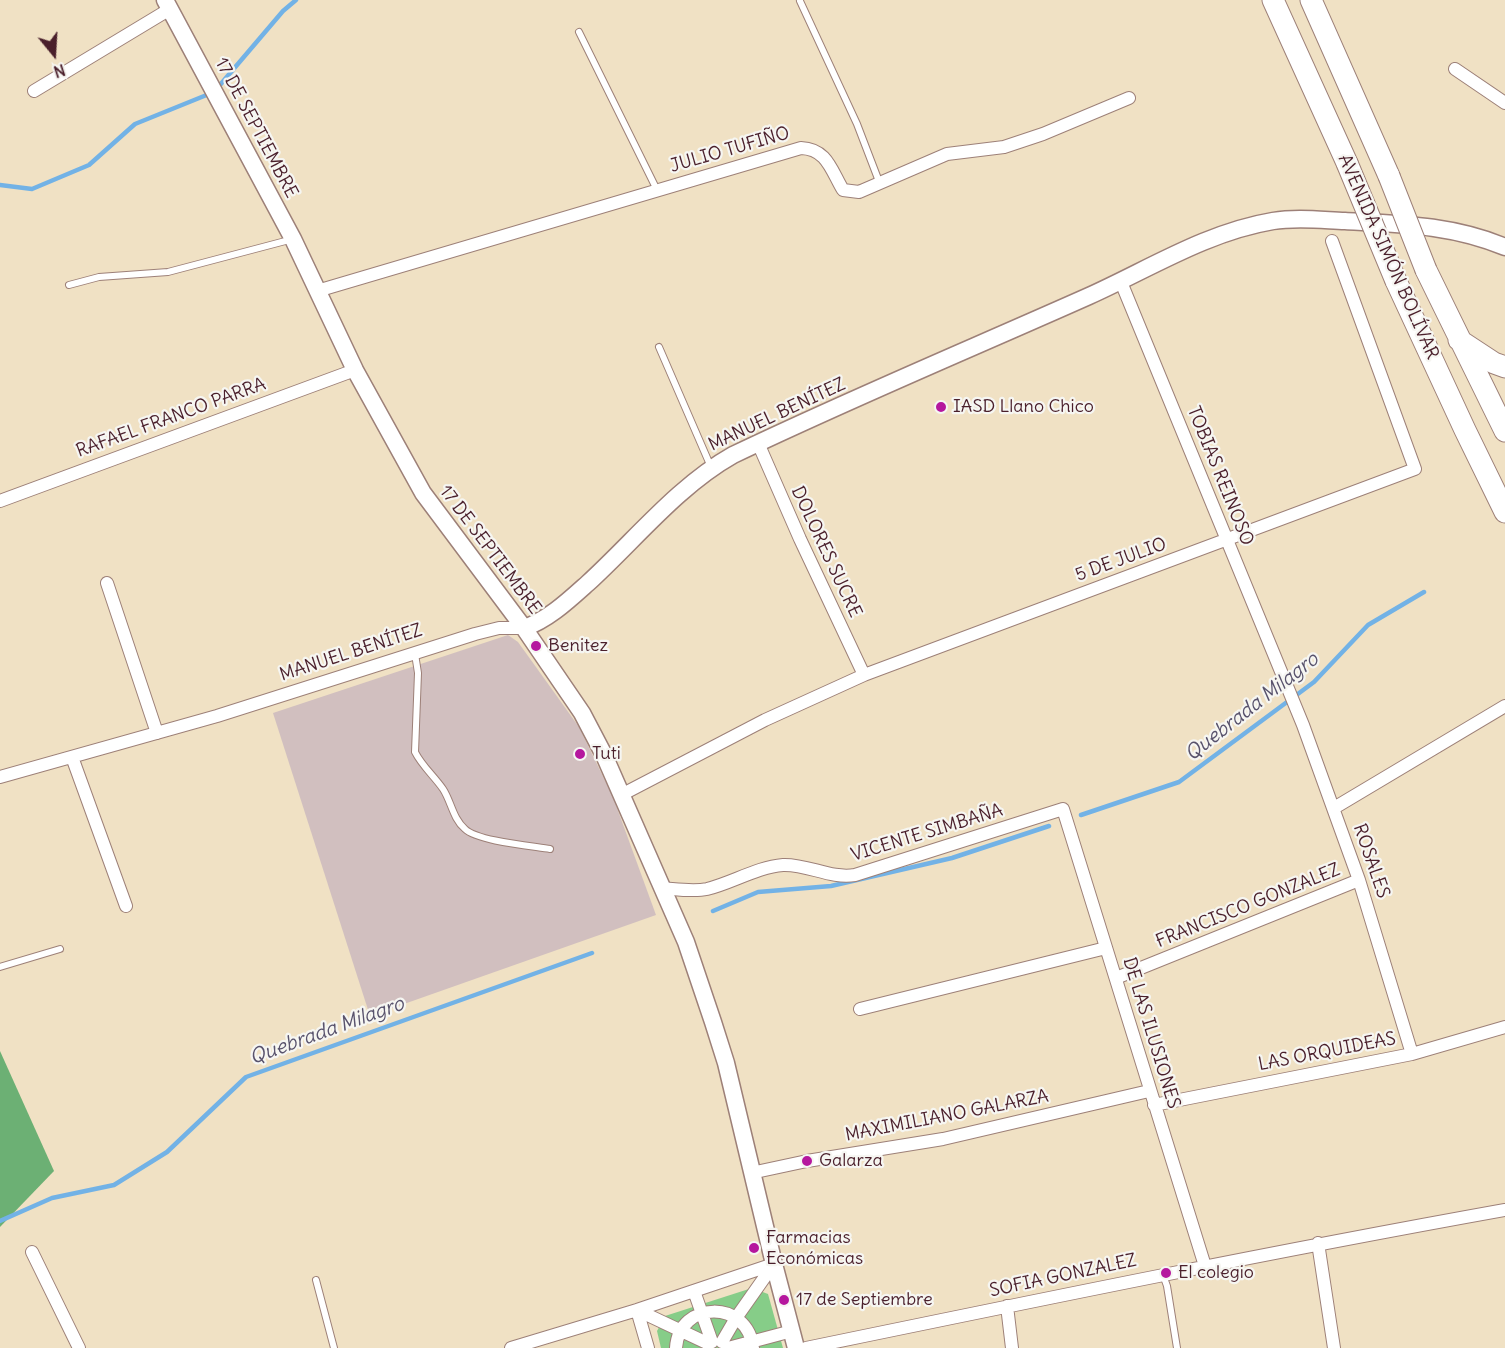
<!DOCTYPE html>
<html>
<head>
<meta charset="utf-8">
<style>
  body { margin:0 }
  #map { position:relative; width:1505px; height:1348px; overflow:hidden; background:#f0e1c4; font-family:Delius,sans-serif }
  canvas { display:block }
  .north { position:absolute; left:24px; top:24px; width:60px; height:60px; -webkit-text-stroke:4px #f6f6f2; paint-order:stroke; rotate:162deg; font-size:16px; font-weight:700; line-height:24px; text-align:center; color:#4a1f2b }
  .north::after { content:''; display:block; margin:auto; width:21px; height:27px; background:#4a1f2b; clip-path:polygon(50% 0,100% 100%,50% 72%,0 100%) }
</style>
</head>
<body>
<div id="map">
<canvas width="1505" height="1348"></canvas>
<div class="north">N</div>
</div>
<script>
const ctx = document.querySelector('canvas').getContext('2d');
ctx.lineJoin = 'round';
function fillPath(path, color) {
  ctx.fillStyle = color;
  ctx.fill(path, 'evenodd');
}
function stroke(path, color, width, dash) {
  ctx.strokeStyle = color;
  ctx.lineWidth = width;
  ctx.lineCap = dash ? 'butt' : 'round';
  ctx.setLineDash(dash || []);
  ctx.stroke(path);
}
function label(font, color, halo, rows, align = 'center') {
  ctx.font = font + ' Delius,sans-serif';
  ctx.lineWidth = 4.5;
  ctx.setLineDash([]);
  ctx.textBaseline = 'middle';
  ctx.strokeStyle = halo;
  ctx.fillStyle = color;
  for (const [text, x, y, turn = 0] of rows) {
    ctx.save();
    ctx.translate(x, y);
    ctx.rotate((+turn || 0) * Math.PI / 180);
    ctx.textAlign = isNaN(turn) ? turn : align;
    if (halo) ctx.strokeText(text, 0, 0);
    ctx.fillText(text, 0, 0);
    ctx.restore();
  }
}
fillPath(new Path2D(`
  M 508,635 L 518,642 L 579,727 L 613,797 L 656,915 L 370,1016 L 273,713 Z`), '#d1bfbf');
fillPath(new Path2D(`
  M 752,1288 L 768,1294 L 783,1348 L 661,1348 L 657,1331 L 665,1316 Z`), '#86cd88');
fillPath(new Path2D(`
  M 0,1051 L 54,1171 L 0,1227 Z`), '#6cb074');
stroke(new Path2D(`
  M 0,185 L 32,189 L 89,165 L 135,124 L 214,92 L 283,11 L 296,0
  M 1081,815 L 1179,782 L 1314,682 L 1368,625 L 1424,592
  M 713,911 L 758,892 L 831,886 L 952,858 L 1049,826
  M 0,1221 L 52,1198 L 114,1185 L 167,1152 L 246,1077 L 592,953`), '#72b2e6', 4.5);
const lane = new Path2D(`
  M 800,1 L 857,124 L 880,184
  M 579,32 L 657,190
  M 69,285 L 99,277 L 168,272 L 293,239
  M 659,347 L 711,467
  M 415,654 L 418,673 L 415,752 C 422,766 434,776 443,789 C 451,801 453,819 465,829 C 477,841 532,846 550,849
  M 0,967 L 60,949
  M 1163,1275 L 1167,1286 L 1177,1348
  M 316,1280 L 334,1348`);
const street = new Path2D(`
  M 1455,69 L 1505,103
  M 34,91 L 170,9
  M 1121,282 L 1303,725 L 1359,880 L 1412,1054
  M 317,291 L 801,148 C 827,149 831,170 843,190 L 859,192 L 947,154 L 1004,147 L 1043,134 L 1129,98
  M 758,443 L 800,539 L 864,675
  M 0,501 L 355,370
  M 107,583 L 157,733
  M 72,757 L 126,906
  M 0,777 L 217,716 L 475,634 L 499,628 L 524,628
  M 623,794 L 765,720 L 864,675 L 1415,469 L 1332,241
  M 1334,808 L 1505,706
  M 661,888 C 676,889 693,892 707,889 C 732,883 757,867 783,865 C 808,864 830,879 855,875 L 1063,809 L 1205,1266
  M 1116,978 L 1359,880
  M 860,1009 L 1106,948
  M 1154,1105 L 1412,1054 L 1505,1027
  M 751,1173 L 807,1161 L 943,1139 L 1149,1091
  M 1318,1243 L 1334,1348
  M 32,1252 L 79,1348
  M 694,1291 L 712,1342
  M 1007,1306 L 1012,1348
  M 637,1310 L 709,1344
  M 637,1310 L 648,1348
  M 722,1342 L 736,1318 L 774,1264
  M 511,1348 L 637,1310 L 774,1264
  M 676,1348 C 679,1300 748,1299 753,1348
  M 728,1348 L 792,1331
  M 806,1348 C 1038,1300 1271,1252 1505,1210`);
const secondary = new Path2D(`
  M 165,0 L 293,239 L 355,370 L 423,493 L 524,628 L 582,713 L 604,755 L 686,942 L 713,1022 L 726,1063 L 774,1264 L 796,1348
  M 524,628 C 548,620 569,600 588,583 C 635,540 678,486 733,455 C 850,399 970,349 1089,296 C 1149,269 1207,232 1273,221 C 1296,217 1321,220 1345,221 C 1400,224 1453,225 1505,247`);
const highway = new Path2D(`
  M 1273,0 L 1347,163
  M 1311,0 L 1389,176
  M 1426,270 L 1505,431
  M 1396,281 L 1465,430 L 1505,512
  M 1459,340 L 1494,363 L 1505,367`);
stroke(lane, '#9d8078', 8);
stroke(street, '#9d8078', 14);
stroke(secondary, '#9d8078', 19);
stroke(highway, '#9d8078', 23);
stroke(lane, '#fff', 6);
stroke(street, '#fff', 12);
stroke(secondary, '#fff', 16);
stroke(highway, '#fff', 21);
const highwayBridge = new Path2D(`
  M 1347,163 L 1396,281
  M 1389,176 L 1426,270`);
stroke(highwayBridge, '#9d8078', 23, []);
stroke(highwayBridge, '#fff', 21);
for (const [x, y, r, color] of [
  [941,407,6,"#b5179e"],
  [536,646,6,"#b5179e"],
  [580,754,6,"#b5179e"],
  [807,1161,6,"#b5179e"],
  [754,1248,6,"#b5179e"],
  [1166,1273,6,"#b5179e"],
  [784,1300,6,"#b5179e"]
]) {
  const dot = new Path2D();
  dot.arc(x, y, r, 0, 2 * Math.PI);
  ctx.fillStyle = color;
  ctx.fill(dot);
  stroke(dot, '#f6f6f2', 2);
}
label('18px', '#4a1f2b', '#f6f6f2', [
  ["17 DE SEPTIEMBRE",256,128,62],
  ["JULIO TUFIÑO",730,150,-16],
  ["AVENIDA SIMÓN BOLÍVAR",1388,257,66],
  ["MANUEL BENÍTEZ",777,415,-25],
  ["RAFAEL FRANCO PARRA",171,418,-20],
  ["TOBIAS REINOSO",1220,476,68],
  ["17 DE SEPTIEMBRE",490,550,53],
  ["DOLORES SUCRE",826,552,65],
  ["5 DE JULIO",1121,560,-20],
  ["MANUEL BENÍTEZ",351,653,-18],
  ["VICENTE SIMBAÑA",927,833,-17],
  ["ROSALES",1371,861,71],
  ["FRANCISCO GONZALEZ",1248,906,-22],
  ["DE LAS ILUSIONES",1151,1033,73],
  ["LAS ORQUIDEAS",1327,1052,-11],
  ["MAXIMILIANO GALARZA",947,1116,-11],
  ["SOFIA GONZALEZ",1063,1276,-12]
]);
label('18px', '#4a1f2b', '#f6f6f2', [
  ["IASD Llano Chico",953,407],
  ["Benitez",548,646],
  ["Tuti",592,754],
  ["Galarza",819,1161],
  ["Farmacias",766,1238],
  ["Económicas",766,1259],
  ["El colegio",1178,1273],
  ["17 de Septiembre",796,1300]
], 'left');
label('italic 20px', '#58526c', '#f6f6f2', [
  ["Quebrada Milagro",1252,707,-38],
  ["Quebrada Milagro",327,1031,-20]
]);
</script>
</body>
</html>
